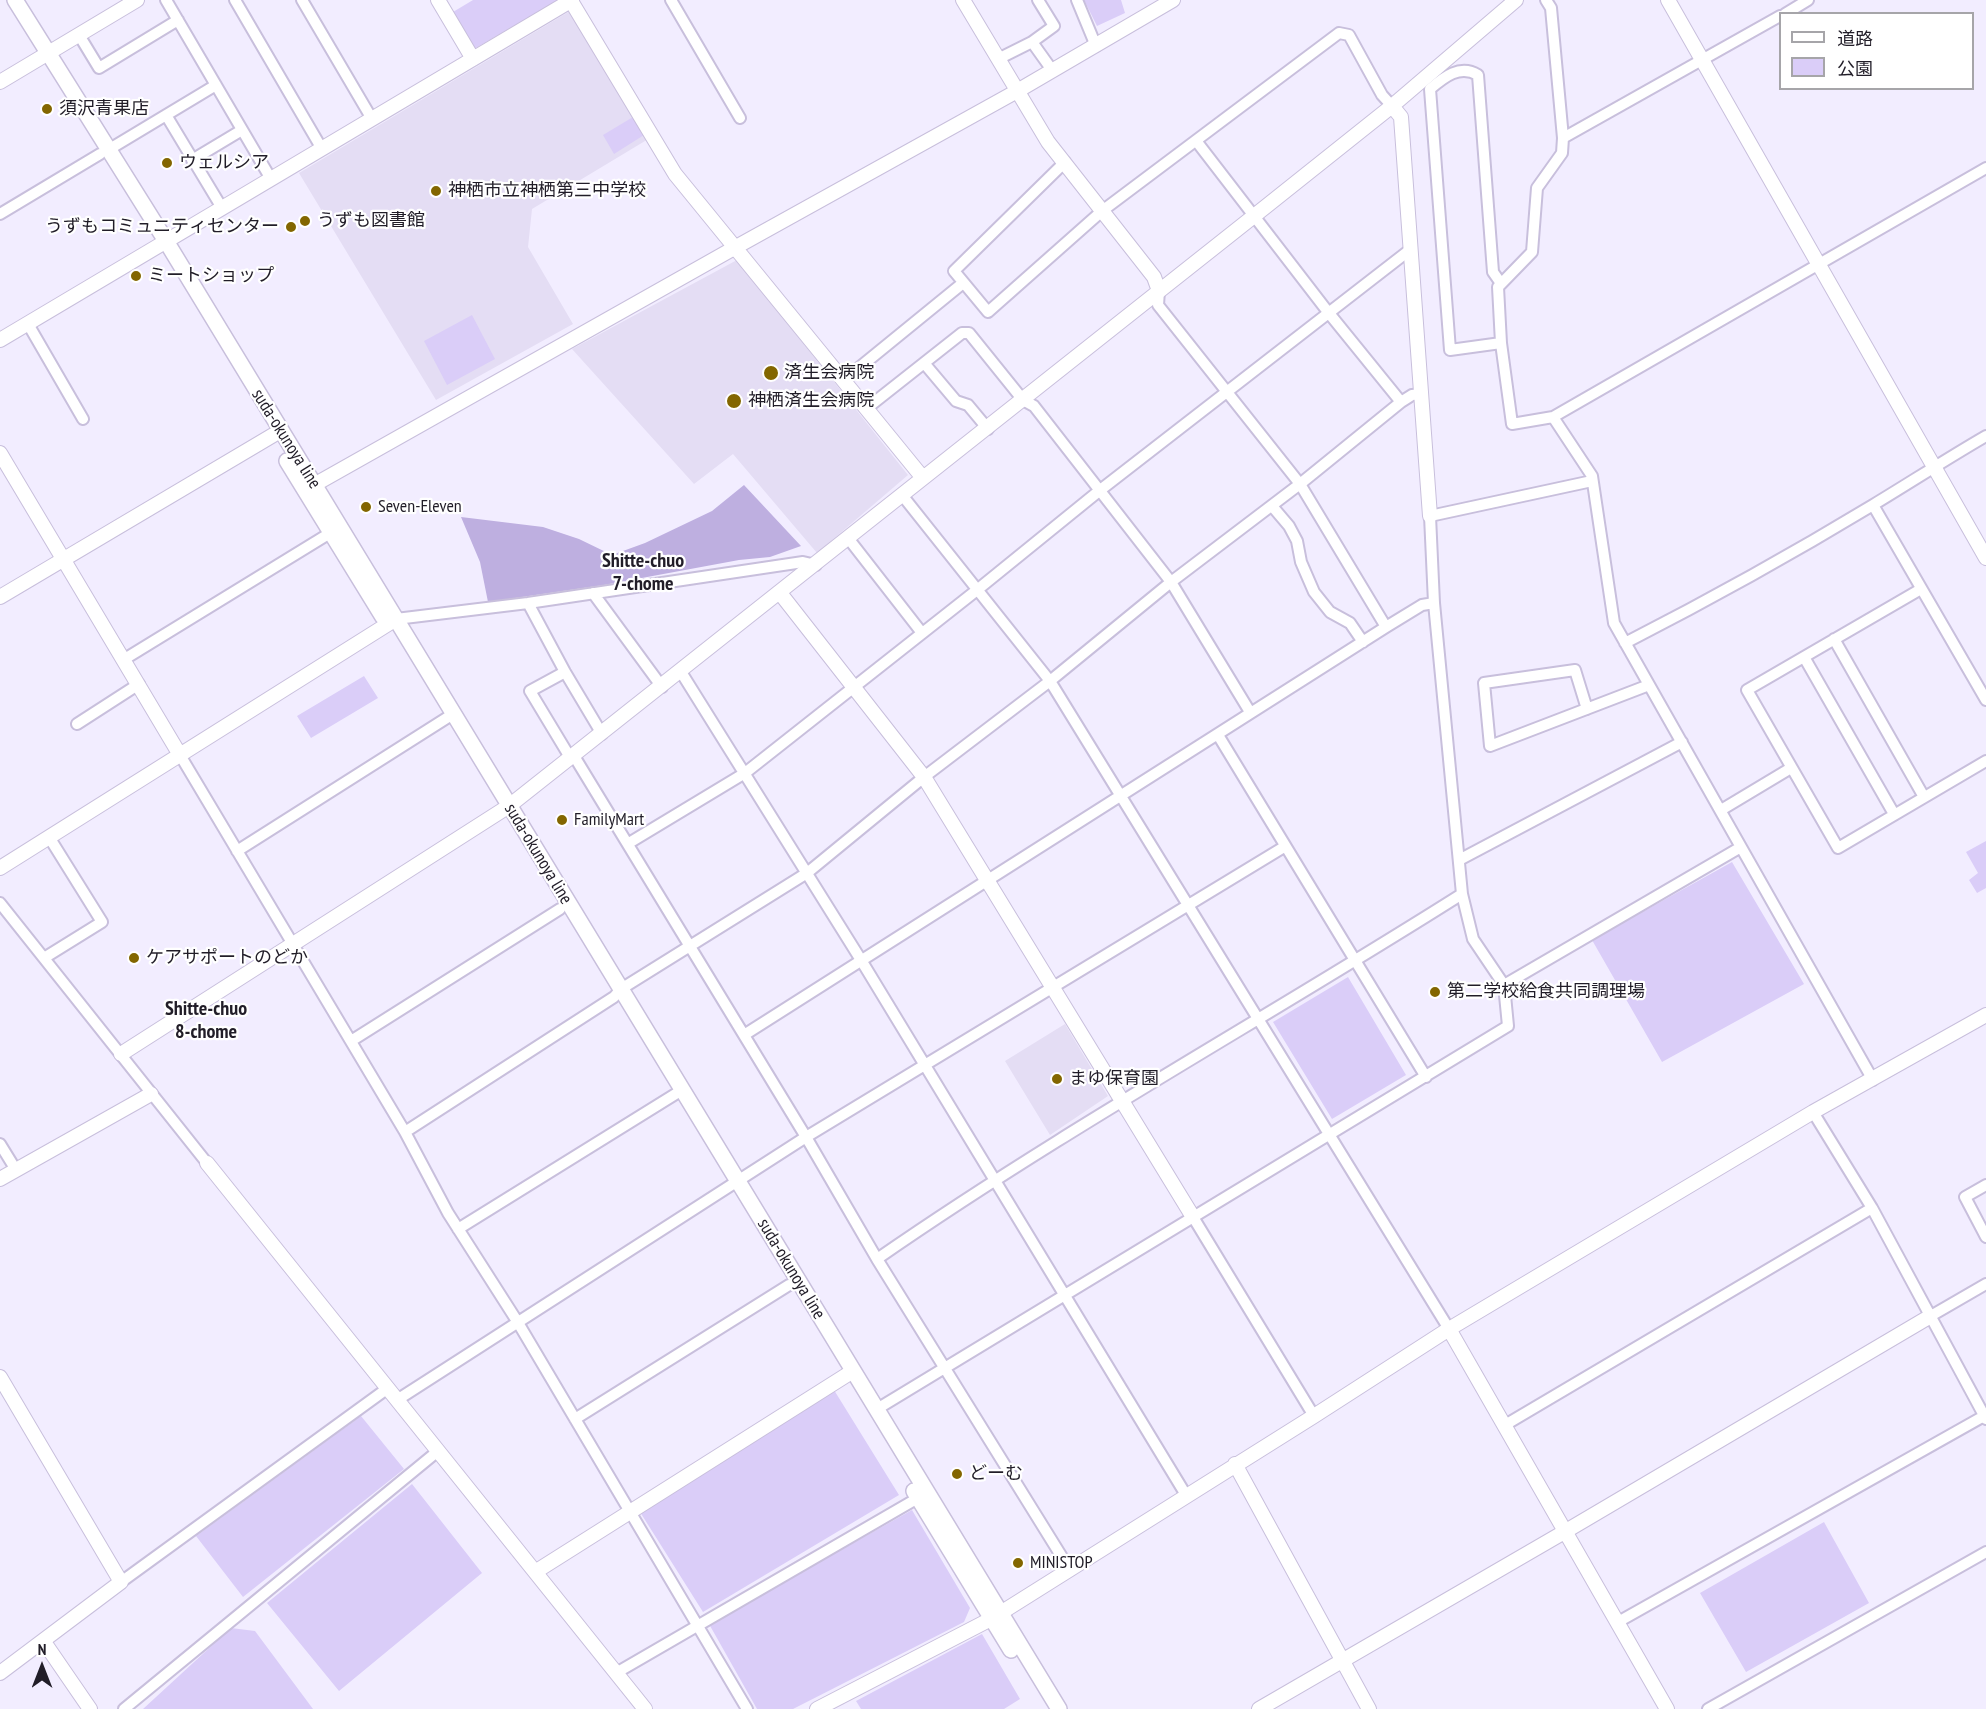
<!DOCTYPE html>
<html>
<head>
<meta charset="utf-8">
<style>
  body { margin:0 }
  #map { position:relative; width:1986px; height:1709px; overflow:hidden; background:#f2edff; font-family:"PT Sans Narrow","Noto Sans JP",sans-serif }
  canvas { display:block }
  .legend { position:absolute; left:1779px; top:12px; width:195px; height:78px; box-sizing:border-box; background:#fff; border:2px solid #a6a5a9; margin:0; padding:8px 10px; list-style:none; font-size:18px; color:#211d28 }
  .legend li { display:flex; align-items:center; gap:12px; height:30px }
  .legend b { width:30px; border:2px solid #a6a5a9 }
  .north { position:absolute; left:12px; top:1637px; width:60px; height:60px; -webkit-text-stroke:4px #fff; paint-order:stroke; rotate:0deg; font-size:16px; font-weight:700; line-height:24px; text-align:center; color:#211d28 }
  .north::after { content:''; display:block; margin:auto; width:21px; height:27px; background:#211d28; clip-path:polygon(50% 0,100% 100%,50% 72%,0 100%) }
</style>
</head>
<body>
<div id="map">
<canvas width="1986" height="1709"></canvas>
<ul class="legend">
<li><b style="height:8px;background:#fff"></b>道路</li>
<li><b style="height:16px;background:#dacdf8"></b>公園</li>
</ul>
<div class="north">N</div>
</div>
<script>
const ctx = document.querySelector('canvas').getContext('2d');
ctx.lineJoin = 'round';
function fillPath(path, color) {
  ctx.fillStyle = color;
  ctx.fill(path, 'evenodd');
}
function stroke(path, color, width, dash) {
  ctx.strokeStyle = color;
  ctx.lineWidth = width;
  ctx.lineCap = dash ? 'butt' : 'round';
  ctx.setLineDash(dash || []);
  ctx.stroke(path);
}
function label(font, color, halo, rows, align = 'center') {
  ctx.font = font + ' "PT Sans Narrow","Noto Sans JP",sans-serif';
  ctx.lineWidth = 4.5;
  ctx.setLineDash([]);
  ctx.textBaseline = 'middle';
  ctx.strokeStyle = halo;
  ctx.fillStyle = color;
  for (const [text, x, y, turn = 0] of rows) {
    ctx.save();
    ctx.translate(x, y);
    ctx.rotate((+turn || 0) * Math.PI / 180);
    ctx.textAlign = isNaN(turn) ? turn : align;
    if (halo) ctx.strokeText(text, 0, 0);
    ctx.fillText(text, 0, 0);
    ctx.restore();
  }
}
fillPath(new Path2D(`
  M 570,11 L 650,138 L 532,209 L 528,247 L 573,324 L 436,400 L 299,173 Z
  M 737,260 L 908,475 L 817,553 L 733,454 L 694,484 L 572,349 Z
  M 1065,1024 L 1108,1096 L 1050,1135 L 1005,1061 Z`), '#e4ddf4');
fillPath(new Path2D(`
  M 473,0 L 559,0 L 474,49 L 453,12 Z
  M 1084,0 L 1121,0 L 1125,13 L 1097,26 Z
  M 633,117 L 644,135 L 614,154 L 603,135 Z
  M 472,315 L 495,359 L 447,385 L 424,341 Z
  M 364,676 L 378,698 L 311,738 L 297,716 Z
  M 1986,841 L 1986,888 L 1977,893 L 1969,880 L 1978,873 L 1966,852 Z
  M 1732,862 L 1804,984 L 1662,1062 L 1592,940 Z
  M 1348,977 L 1406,1075 L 1332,1119 L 1273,1022 Z
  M 834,1390 L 899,1495 L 703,1612 L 640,1512 Z
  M 361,1416 L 404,1469 L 243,1597 L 196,1536 Z
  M 412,1484 L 482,1573 L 339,1691 L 267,1603 Z
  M 912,1510 L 970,1608 L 964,1622 L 793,1709 L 757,1709 L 709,1624 Z
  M 1824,1522 L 1869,1603 L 1746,1672 L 1700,1593 Z
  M 231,1628 L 255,1631 L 313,1709 L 143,1709 Z
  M 982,1634 L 1020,1699 L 1004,1709 L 861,1709 L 856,1701 Z`), '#dacdf8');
fillPath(new Path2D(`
  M 744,485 L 801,546 L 770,557 L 739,560 L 604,585 L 488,602 L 480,562 L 461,517 L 543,527 L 579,539 L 612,555 L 645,543 L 712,511 Z`), '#beafe0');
const minor = new Path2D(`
  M 166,0 L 271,179
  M 235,0 L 322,149
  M 302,0 L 372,119
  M 671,0 L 740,118
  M 1077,0 L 1096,46
  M 1546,0 L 1551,8 L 1563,138 L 1562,153 L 1537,188 L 1532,252 L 1498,287 L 1501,343 L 1512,424 L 1553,417 L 1592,476 L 1614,623 L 1873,1080
  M 1785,14 L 1808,0
  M 79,35 L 99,68 L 178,20
  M 1032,42 L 1052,70
  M 998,59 L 1032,42 L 1054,26 L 1038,0
  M 166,115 L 222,208
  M 1563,138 L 1780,16
  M 1197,142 L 1328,312 L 1401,402
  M 108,150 L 216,85
  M 192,160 L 242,130
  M 1065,162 L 954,271 L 988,312 L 1102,211 L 1339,33 L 1349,35 L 1382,95 L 1392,106
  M 0,214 L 100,154
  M 1500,282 L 1493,272 L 1478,75 C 1460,64 1444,77 1430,89 L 1450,350 L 1501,343
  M 1159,291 L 1158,305 L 1300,484 L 1386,627
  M 28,324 L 83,419
  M 924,363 L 956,401 L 968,405 L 988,429
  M 844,380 L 963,283
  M 867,408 L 962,333 L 969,333 L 1023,400 L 1034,406 L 1171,582 L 1250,712
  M 1553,417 L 1986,168
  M 902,495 L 1050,681 L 1449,1329
  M 1873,505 L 1986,700
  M 1272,506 L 1289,526 L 1297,541 L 1301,562 L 1314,592 L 1330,612 L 1350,623 L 1363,642
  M 848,538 L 922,633
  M 1921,589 L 1747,690 L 1838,848 L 1986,761
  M 593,593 L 662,687
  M 528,603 L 565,672 L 602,734
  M 396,619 L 528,603 L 803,562 L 816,565
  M 1834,639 L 1924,797
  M 1625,643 C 1709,600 1792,554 1873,505 C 1911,482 1948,458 1986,436
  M 1804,657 L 1894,814
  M 123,660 L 335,530
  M 565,672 L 530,691 L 571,759
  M 681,672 L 861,960 L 1186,1495
  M 1587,709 L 1575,670 L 1484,683 L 1490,746 L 1649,685
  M 77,724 L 139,684
  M 1218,735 L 1426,1077
  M 180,755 L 405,1132 L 448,1213 L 517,1321 L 747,1709
  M 574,756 L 806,1137 L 877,1259 L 1070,1570
  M 1721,810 L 1791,768
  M 629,843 L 745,773 L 977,590 L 1099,491 L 1411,249
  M 237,851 L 453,714
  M 1459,860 L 1682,742
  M 0,903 L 207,1163
  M 44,958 L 102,922 L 49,837
  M 1504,985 L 1741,847
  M 744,1035 L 1386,627 L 1422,605 L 1434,603
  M 351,1041 L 560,909
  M 1813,1112 L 1872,1208 L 1986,1419
  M 405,1132 L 614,997 L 621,989 L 807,873 L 924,777 L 1050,681 L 1171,582 L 1300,484 L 1401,402 L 1412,395 L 1421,394
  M 0,1144 L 16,1170
  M 1986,1185 L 1965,1197 L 1986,1237
  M 1193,1217 L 1314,1416
  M 458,1229 L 682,1090
  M 877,1259 C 1066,1128 1268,1017 1462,894
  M 1929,1317 L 1986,1284
  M 397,1400 L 806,1137 L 1284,847
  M 877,1409 L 1508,1026 L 1504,985 L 1473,939 L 1462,894 L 1434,603 L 1430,516 L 1592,481
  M 575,1419 L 789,1285
  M 1505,1425 L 1872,1208
  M 121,1582 L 388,1388
  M 1618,1622 L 1984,1416
  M 616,1673 L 918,1498
  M 124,1709 L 438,1451
  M 1708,1709 L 1986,1552`);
const tertiary = new Path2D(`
  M 438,0 L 473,59
  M 963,0 L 1048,142 L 1154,277 L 1159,291
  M 1668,0 L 1986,558
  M 571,1 L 675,174 L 923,478
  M 0,82 L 137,0
  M 1392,106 L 1401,117 L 1430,516
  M 0,340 L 572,0
  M 0,453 L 180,755
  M 305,490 L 736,247 L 1019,90 L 1173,0
  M 780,593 L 924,777 L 1193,1217
  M 0,597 L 280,431
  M 0,868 L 396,619
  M 121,1054 L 509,806 L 1254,216 L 1392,106 L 1516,0
  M 207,1163 L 645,1709
  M 0,1179 L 151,1094
  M 1449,1329 L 1667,1709
  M 0,1377 L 121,1582 L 0,1673
  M 1235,1464 L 1369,1709
  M 535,1572 L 853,1371
  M 44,1642 L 90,1709
  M 817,1709 L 991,1619 L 1314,1416 L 1449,1329 L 1813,1112 L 1986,1015
  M 1259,1709 L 1566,1531 L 1929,1317`);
const secondary = new Path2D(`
  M 15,0 L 166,241 L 1059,1709
  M 287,461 L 383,617
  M 914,1491 L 1011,1650`);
stroke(minor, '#c8bfdc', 14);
stroke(tertiary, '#c8bfdc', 16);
stroke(secondary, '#c8bfdc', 18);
stroke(minor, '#fff', 10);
stroke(tertiary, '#fff', 14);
stroke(secondary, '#fff', 15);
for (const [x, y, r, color] of [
  [47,109,6,"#836600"],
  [167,163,6,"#836600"],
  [436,191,6,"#836600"],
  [305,221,6,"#836600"],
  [291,227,6,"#836600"],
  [136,276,6,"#836600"],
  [771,373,8,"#836600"],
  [734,401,8,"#836600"],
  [366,507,6,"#836600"],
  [562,820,6,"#836600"],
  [134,958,6,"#836600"],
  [1435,992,6,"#836600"],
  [1057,1079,6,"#836600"],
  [957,1474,6,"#836600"],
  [1018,1563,6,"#836600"]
]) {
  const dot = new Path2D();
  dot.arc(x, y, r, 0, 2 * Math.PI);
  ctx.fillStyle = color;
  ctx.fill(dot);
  stroke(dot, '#fff', 2);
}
label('18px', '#211d28', '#fff', [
  ["須沢青果店",59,109],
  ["ウェルシア",179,163],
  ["神栖市立神栖第三中学校",448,191],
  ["うずも図書館",317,221],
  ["うずもコミュニティセンター",279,227,"right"],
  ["ミートショップ",148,276],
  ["済生会病院",784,373],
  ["神栖済生会病院",748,401],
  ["Seven-Eleven",378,507],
  ["FamilyMart",574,820],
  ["ケアサポートのどか",146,958],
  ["第二学校給食共同調理場",1447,992],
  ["まゆ保育園",1069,1079],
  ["どーむ",969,1474],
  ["MINISTOP",1030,1563]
], 'left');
label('18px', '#211d28', '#fff', [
  ["suda-okunoya line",286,439,58],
  ["suda-okunoya line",538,854,59],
  ["suda-okunoya line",791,1269,59]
]);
label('bold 20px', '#211d28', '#fff', [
  ["Shitte-chuo",643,561],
  ["7-chome",643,584],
  ["Shitte-chuo",206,1009],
  ["8-chome",206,1032]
]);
</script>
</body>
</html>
